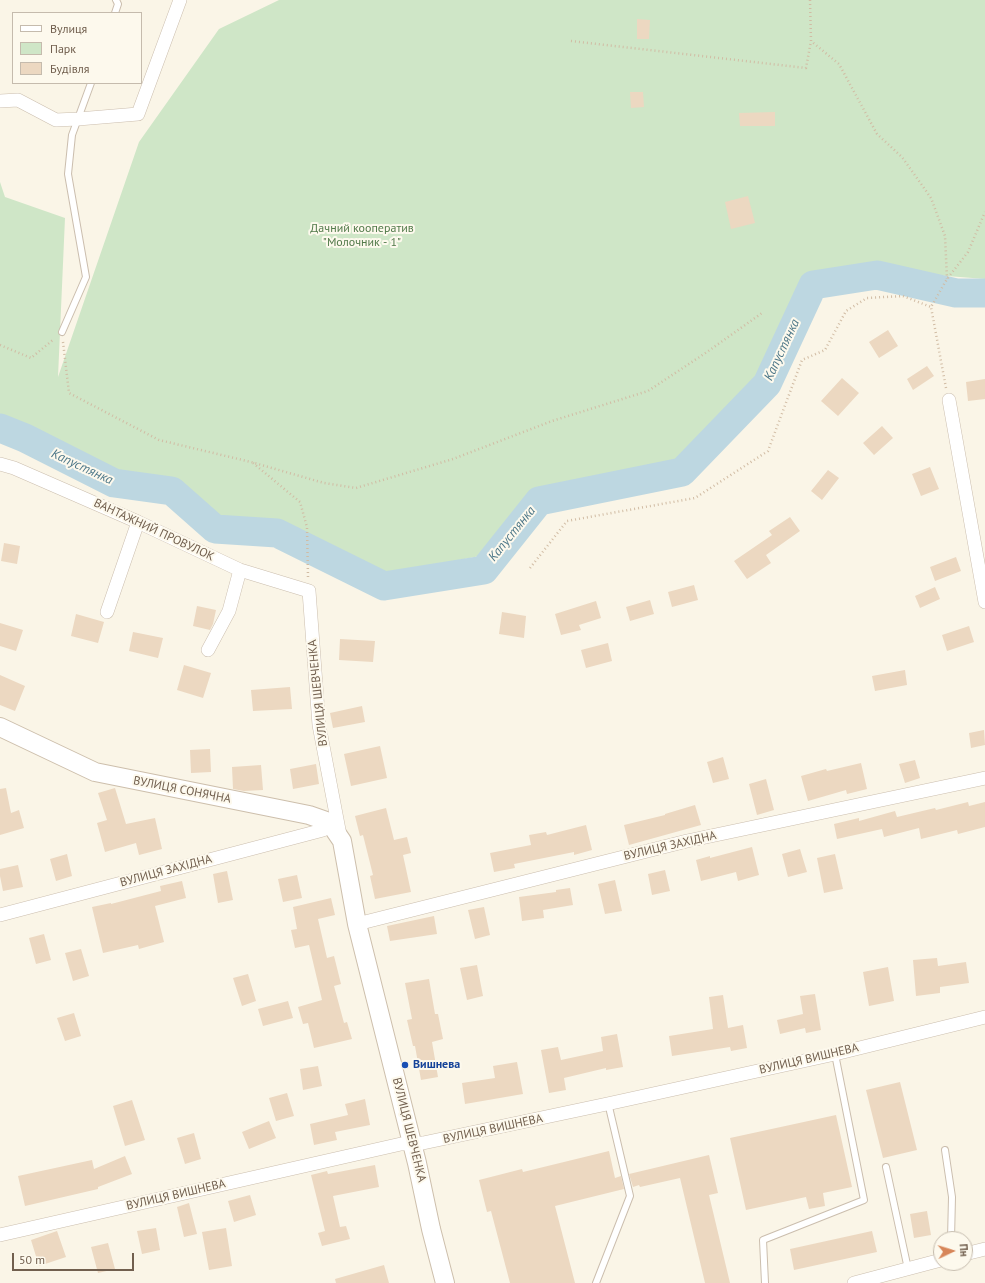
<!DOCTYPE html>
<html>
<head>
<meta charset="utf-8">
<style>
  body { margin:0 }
  #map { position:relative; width:985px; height:1283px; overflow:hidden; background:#faf5e7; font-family:"PT Sans",sans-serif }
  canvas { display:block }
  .legend { position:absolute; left:12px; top:12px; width:130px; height:72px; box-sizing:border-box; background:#fdf9ed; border:1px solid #c5bbad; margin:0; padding:5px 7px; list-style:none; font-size:12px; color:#715f4e }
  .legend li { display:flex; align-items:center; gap:8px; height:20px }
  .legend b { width:20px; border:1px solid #c5bbad }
  .north { position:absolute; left:933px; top:1231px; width:40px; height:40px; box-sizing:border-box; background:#fdf9ed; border:1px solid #c5bbad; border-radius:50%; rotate:86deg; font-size:11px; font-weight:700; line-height:16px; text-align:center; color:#715f4e }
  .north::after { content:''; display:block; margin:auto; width:14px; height:18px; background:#d78659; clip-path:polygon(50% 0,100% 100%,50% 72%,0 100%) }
  .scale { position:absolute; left:12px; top:1253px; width:122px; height:18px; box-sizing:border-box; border:2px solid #715f4e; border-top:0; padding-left:5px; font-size:12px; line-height:14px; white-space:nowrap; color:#715f4e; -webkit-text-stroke:3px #fdf9ed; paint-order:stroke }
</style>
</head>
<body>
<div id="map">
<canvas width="985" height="1283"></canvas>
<ul class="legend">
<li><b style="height:5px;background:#fff"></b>Вулиця</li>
<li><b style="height:11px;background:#cfe6c7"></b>Парк</li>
<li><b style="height:11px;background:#ecd8c1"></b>Будівля</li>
</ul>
<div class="north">Пн</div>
<div class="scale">50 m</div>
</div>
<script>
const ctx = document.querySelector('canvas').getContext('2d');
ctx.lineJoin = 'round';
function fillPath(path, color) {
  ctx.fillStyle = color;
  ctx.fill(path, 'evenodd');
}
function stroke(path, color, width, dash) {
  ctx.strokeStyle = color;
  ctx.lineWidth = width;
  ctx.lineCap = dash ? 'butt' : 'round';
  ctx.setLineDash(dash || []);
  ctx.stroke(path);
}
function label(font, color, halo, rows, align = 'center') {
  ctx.font = font + ' "PT Sans",sans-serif';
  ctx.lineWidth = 4;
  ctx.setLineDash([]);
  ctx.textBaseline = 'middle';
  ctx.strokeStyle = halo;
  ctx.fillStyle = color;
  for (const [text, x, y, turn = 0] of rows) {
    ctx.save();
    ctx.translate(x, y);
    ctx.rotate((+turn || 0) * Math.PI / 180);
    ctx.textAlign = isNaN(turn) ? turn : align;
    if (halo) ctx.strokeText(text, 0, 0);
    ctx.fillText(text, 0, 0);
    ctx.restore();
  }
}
fillPath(new Path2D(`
  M 279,0 L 985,0 L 985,279 L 922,274 L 878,264 L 809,272 L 762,371 L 688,456 L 530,495 L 480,556 L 387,574 L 283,523 L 216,518 L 177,479 L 114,472 L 60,440 L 0,418 L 0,182 L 5,197 L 65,218 L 58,377 L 139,142 L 219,29 Z`), '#cfe6c7');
stroke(new Path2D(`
  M 0,428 L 25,438 L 114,483 L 172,491 L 215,529 L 277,533 L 384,586 L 484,570 L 539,501 L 682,472 L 767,384 L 813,285 L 877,275 L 956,293 L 985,293`), '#bdd7e1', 29);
fillPath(new Path2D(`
  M 637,19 L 650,20 L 649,39 L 637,39 Z
  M 630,92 L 643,92 L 644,107 L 631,108 Z
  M 775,112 L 775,126 L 740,126 L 739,113 Z
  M 748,196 L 755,223 L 731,229 L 725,202 Z
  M 888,330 L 898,346 L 879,358 L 869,342 Z
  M 927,366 L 934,376 L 913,390 L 907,379 Z
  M 842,378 L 859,393 L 838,416 L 821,401 Z
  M 985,379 L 985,399 L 968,401 L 966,382 Z
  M 882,426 L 893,438 L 874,455 L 863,443 Z
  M 930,467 L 939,489 L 921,496 L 912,474 Z
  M 828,470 L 839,478 L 822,500 L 811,491 Z
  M 790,517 L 800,531 L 766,555 L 771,563 L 747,579 L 734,561 L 772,535 L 769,531 Z
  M 4,543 L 20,546 L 17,564 L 1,561 Z
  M 956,557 L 961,571 L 935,581 L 930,567 Z
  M 694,585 L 698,600 L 672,607 L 668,592 Z
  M 935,587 L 940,599 L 920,608 L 915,596 Z
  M 650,600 L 654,614 L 630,621 L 626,607 Z
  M 596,601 L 601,618 L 579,625 L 581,630 L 561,635 L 555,614 Z
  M 197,606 L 216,610 L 213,624 L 210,630 L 193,626 Z
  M 502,612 L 526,616 L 524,638 L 499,634 Z
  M 76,614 L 104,622 L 98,643 L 71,636 Z
  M 0,623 L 23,630 L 16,651 L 0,646 Z
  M 969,626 L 974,642 L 947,651 L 942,635 Z
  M 133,632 L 163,638 L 158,658 L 129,651 Z
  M 340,639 L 375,641 L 373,662 L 339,660 Z
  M 608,643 L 612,661 L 586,668 L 581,650 Z
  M 184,665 L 211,673 L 203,698 L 177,690 Z
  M 905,670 L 907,685 L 875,691 L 872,676 Z
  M 0,675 L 25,686 L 15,711 L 0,705 Z
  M 290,687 L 292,709 L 253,711 L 251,690 Z
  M 362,706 L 365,722 L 333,728 L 330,713 Z
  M 984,730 L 985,745 L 971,748 L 969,733 Z
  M 380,746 L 387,778 L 351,786 L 344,754 Z
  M 210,749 L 211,772 L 191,773 L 190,750 Z
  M 723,757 L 729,779 L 713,783 L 707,762 Z
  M 915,760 L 920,778 L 905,783 L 899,764 Z
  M 861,763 L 867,789 L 847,794 L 846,790 L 808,801 L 801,776 L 826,769 L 827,771 Z
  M 316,764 L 319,784 L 293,789 L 290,769 Z
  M 261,765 L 263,790 L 244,791 L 233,789 L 232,767 Z
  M 766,779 L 774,810 L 757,815 L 749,784 Z
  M 6,788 L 11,813 L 19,810 L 24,828 L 0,835 L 0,789 Z
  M 115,788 L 126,824 L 155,818 L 162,849 L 139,855 L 136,843 L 105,852 L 97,823 L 107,820 L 98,793 Z
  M 968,802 L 969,806 L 985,802 L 985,827 L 958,834 L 957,830 L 921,839 L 919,828 L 884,837 L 882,829 L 837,839 L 834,824 L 859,818 L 859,821 L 895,811 L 897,817 L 935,808 L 936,810 Z
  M 695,805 L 701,825 L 629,845 L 624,825 L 665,815 L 665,814 Z
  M 386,808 L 394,840 L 407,837 L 411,853 L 403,855 L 411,892 L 375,899 L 370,876 L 373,875 L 363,835 L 360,836 L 355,816 Z
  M 586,825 L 592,850 L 574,855 L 574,852 L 514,864 L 515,868 L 494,872 L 490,853 L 531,845 L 529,835 L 546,832 L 547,835 Z
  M 752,847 L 759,875 L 738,881 L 736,872 L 701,881 L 696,860 L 710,856 L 710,858 Z
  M 800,849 L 807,872 L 788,877 L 782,854 Z
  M 67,854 L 72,876 L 56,881 L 50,859 Z
  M 835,854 L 843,889 L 824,893 L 817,858 Z
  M 18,865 L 23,887 L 3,891 L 0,876 L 0,869 Z
  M 665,870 L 670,891 L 652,895 L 648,874 Z
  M 227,871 L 233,900 L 218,903 L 213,874 Z
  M 297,875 L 302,898 L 283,902 L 278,879 Z
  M 615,880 L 622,911 L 605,914 L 598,884 Z
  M 182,881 L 186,898 L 155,906 L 164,942 L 139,949 L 138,945 L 103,953 L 92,907 L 111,903 L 111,904 L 161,891 L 160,886 Z
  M 570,888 L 573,905 L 543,910 L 544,918 L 522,921 L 519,897 L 556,892 L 556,890 Z
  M 331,898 L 335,915 L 318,919 L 327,958 L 334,956 L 341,984 L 334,986 L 344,1023 L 347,1022 L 352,1039 L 314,1048 L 308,1023 L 303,1024 L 298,1007 L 322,1000 L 309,945 L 295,948 L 291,930 L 297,929 L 293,907 Z
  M 484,907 L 490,935 L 475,939 L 468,910 Z
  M 434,916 L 437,934 L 390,941 L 387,926 Z
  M 44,934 L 51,960 L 36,964 L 29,938 Z
  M 81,949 L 89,976 L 73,981 L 65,953 Z
  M 937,958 L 938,966 L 966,962 L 969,983 L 940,987 L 940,993 L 916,996 L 913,960 Z
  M 477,965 L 483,996 L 467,1000 L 460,968 Z
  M 888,967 L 894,1001 L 869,1006 L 863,972 Z
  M 248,974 L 256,1001 L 242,1006 L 233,978 Z
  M 429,979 L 435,1014 L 438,1014 L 443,1039 L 432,1042 L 438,1077 L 421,1080 L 415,1046 L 413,1046 L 407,1020 L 412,1019 L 405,983 Z
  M 815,994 L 821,1030 L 806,1033 L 805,1028 L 780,1034 L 777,1020 L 803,1014 L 800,996 Z
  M 723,995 L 728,1028 L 743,1025 L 747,1048 L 731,1051 L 730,1047 L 672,1056 L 669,1036 L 713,1029 L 709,997 Z
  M 288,1001 L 293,1018 L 263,1026 L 258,1009 Z
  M 74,1013 L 81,1036 L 65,1041 L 57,1018 Z
  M 617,1034 L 623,1067 L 606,1070 L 606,1068 L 564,1078 L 566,1090 L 549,1093 L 541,1050 L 558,1047 L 561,1060 L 603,1051 L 601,1037 Z
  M 517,1062 L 523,1094 L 465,1104 L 462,1083 L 495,1078 L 493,1066 Z
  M 318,1066 L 322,1086 L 303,1090 L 300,1069 Z
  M 900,1082 L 917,1150 L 883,1158 L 866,1090 Z
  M 287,1093 L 294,1116 L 276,1121 L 269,1098 Z
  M 365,1099 L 370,1125 L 335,1132 L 337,1140 L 314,1145 L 310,1124 L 348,1115 L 345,1104 Z
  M 132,1100 L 145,1140 L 125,1146 L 113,1106 Z
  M 836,1115 L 852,1187 L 823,1193 L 825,1206 L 809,1209 L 806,1197 L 746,1210 L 730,1138 Z
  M 269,1121 L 276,1138 L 249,1149 L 242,1132 Z
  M 194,1133 L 201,1159 L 185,1164 L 177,1138 Z
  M 609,1151 L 615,1178 L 621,1176 L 624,1189 L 555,1206 L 575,1283 L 510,1283 L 491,1211 L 487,1212 L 479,1180 L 522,1169 L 523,1172 Z
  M 709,1155 L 718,1193 L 709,1195 L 730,1283 L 705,1283 L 680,1178 L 640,1187 L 639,1185 L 633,1187 L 629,1174 Z
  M 125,1156 L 132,1174 L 98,1187 L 98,1189 L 25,1206 L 18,1176 L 92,1160 L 94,1169 Z
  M 375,1165 L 379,1187 L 333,1196 L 340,1227 L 346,1226 L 350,1239 L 322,1246 L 318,1233 L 325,1231 L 311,1175 L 327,1171 L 328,1174 Z
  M 250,1195 L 256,1215 L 234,1222 L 228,1201 Z
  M 189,1203 L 197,1234 L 184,1237 L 177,1207 Z
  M 927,1211 L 931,1235 L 914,1238 L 910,1214 Z
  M 156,1228 L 160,1250 L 142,1254 L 137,1231 Z
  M 226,1228 L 232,1266 L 209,1270 L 202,1232 Z
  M 57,1231 L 66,1257 L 39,1266 L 31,1240 Z
  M 872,1231 L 877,1252 L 794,1270 L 790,1249 Z
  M 108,1243 L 115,1269 L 98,1273 L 91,1247 Z
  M 384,1265 L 389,1283 L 336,1283 L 335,1279 Z`), '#ecd8c1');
const lane = new Path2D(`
  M 115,13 L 118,4 L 116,0
  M 62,332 L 86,277 L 68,174 L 72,135 L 91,83
  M 945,1150 L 952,1197 L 951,1239
  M 886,1167 L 908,1269
  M 596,1283 L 630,1196 L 609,1107 L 607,1104
  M 765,1283 L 763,1240 L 864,1200 L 835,1054`);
const street = new Path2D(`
  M 0,101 L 18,100 L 56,120 L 78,119 L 138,114 L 180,0
  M 949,400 L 985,602
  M 0,464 L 14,468 L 138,522 L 240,570 L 309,591 L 319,725 L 340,835
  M 107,612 L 138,522
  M 208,650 L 229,611 L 240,570
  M 0,915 L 323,830 L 329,822
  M 357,924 L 687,841 L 985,778
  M 0,1235 L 401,1144 L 423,1143 L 607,1104 L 835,1054 L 985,1017
  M 965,1254 L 985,1249
  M 854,1283 L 941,1260`);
const secondary = new Path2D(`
  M 0,727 L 95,772 L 309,815 L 329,822 L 342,841 L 357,924 L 417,1163 L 431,1229 L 445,1283`);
stroke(lane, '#cbbeae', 8);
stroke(street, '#cbbeae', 14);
stroke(secondary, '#cdbfac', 20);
stroke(new Path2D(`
  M 810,0 L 811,41 L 839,64 L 877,134 L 902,157 L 931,198 L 945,236 L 947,279
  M 571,41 L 806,68 L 811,41
  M 63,342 L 69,393 L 159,440 L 251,462 L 324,483 L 356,488 L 453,459 L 552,421 L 648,391 L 707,352 L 762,313
  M 0,345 L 31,358 L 54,339
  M 946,388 L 931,307 L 947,279 L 968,252 L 985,212
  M 253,463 L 300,502 L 307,527 L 308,577
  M 530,568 L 567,521 L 695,498 L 768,451 L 802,360 L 825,350 L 846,311 L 867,298 L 903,296 L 931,307`), '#d1bca4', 2.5, [1, 3]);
stroke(lane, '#fff', 6);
stroke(street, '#fff', 13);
stroke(secondary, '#fff', 18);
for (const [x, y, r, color] of [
  [405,1065,4,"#1a4fb4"]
]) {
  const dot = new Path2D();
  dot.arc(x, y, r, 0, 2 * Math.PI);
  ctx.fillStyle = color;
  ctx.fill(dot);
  stroke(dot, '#fdf9ed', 1.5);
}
label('12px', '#527a4a', '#fdf9ed', [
  ["Дачний кооператив",362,229],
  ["\"Молочник - 1\"",362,243]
]);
label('12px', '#715f4e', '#fdf9ed', [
  ["ВАНТАЖНИЙ ПРОВУЛОК",154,530,25],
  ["ВУЛИЦЯ ШЕВЧЕНКА",318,693,-96],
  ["ВУЛИЦЯ СОНЯЧНА",182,790,11],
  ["ВУЛИЦЯ ЗАХІДНА",670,846,-13],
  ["ВУЛИЦЯ ЗАХІДНА",166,871,-15],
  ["ВУЛИЦЯ ВИШНЕВА",809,1059,-13],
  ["ВУЛИЦЯ ВИШНЕВА",493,1129,-12],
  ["ВУЛИЦЯ ШЕВЧЕНКА",409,1130,76],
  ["ВУЛИЦЯ ВИШНЕВА",176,1195,-13]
]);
label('bold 12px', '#164399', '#fdf9ed', [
  ["Вишнева",413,1065]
], 'left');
label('italic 13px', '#4d7788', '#fdf9ed', [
  ["Капустянка",782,350,-65],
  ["Капустянка",82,467,25],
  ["Капустянка",512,534,-51]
]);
</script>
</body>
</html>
